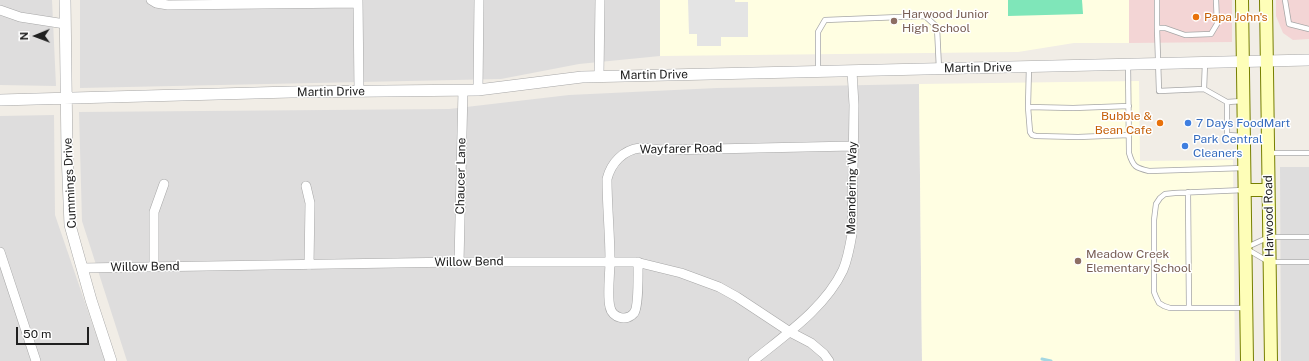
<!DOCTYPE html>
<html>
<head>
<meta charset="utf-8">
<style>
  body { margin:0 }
  #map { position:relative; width:1309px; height:361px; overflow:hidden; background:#f1ede6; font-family:"Public Sans",sans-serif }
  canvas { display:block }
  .north { position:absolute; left:16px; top:16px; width:40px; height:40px; -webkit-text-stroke:3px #fff; paint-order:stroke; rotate:269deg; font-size:11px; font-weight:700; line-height:16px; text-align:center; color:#202020 }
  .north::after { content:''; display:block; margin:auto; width:14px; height:18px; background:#202020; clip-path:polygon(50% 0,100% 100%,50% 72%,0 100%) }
  .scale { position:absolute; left:16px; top:327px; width:73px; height:18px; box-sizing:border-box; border:2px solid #202020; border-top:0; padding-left:5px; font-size:12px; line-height:14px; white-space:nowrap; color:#202020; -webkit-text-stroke:3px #fff; paint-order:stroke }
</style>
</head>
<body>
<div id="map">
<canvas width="1309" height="361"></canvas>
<div class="north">N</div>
<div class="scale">50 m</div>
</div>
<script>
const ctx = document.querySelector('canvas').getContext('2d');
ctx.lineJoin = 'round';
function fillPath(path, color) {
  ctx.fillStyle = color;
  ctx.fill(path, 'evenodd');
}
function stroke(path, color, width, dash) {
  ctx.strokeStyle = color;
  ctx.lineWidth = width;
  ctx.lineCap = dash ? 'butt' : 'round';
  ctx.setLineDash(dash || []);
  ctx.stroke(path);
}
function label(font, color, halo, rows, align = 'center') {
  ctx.font = font + ' "Public Sans",sans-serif';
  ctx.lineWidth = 3;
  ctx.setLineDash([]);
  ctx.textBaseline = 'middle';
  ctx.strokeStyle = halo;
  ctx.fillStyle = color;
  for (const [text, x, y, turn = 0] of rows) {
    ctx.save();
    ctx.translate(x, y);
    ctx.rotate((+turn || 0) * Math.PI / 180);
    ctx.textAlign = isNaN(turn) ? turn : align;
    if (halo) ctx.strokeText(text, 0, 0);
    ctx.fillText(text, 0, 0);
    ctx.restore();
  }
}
fillPath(new Path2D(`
  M 0,0 L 52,0 L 56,86 L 0,85 Z
  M 80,0 L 660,0 L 660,56 L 579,64 L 501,79 L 80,88 Z
  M 919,84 L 922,361 L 127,361 L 82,221 L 79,112 L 449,109 L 569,95 L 717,88 Z
  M 54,115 L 55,215 L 105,361 L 0,361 L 0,116 Z
  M 1280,167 L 1309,167 L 1309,361 L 1281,361 Z`), '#dedddd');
fillPath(new Path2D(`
  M 1129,0 L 1232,0 L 1232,42 L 1129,43 Z
  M 1276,0 L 1309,0 L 1309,39 L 1293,40 L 1283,33 L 1276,16 Z`), '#f3d5d5');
fillPath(new Path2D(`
  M 660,0 L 1129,0 L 1129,43 L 1074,43 L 1018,52 L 660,56 Z
  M 1139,81 L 1140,161 L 1233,160 L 1235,361 L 922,361 L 919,84 Z`), '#fffee2');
fillPath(new Path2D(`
  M 1008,0 L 1082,0 L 1083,14 L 1008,16 Z`), '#7fe6b9');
fillPath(new Path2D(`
  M 688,0 L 735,0 L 735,2 L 748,2 L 748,37 L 721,37 L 721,46 L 697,46 L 697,34 L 689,34 Z`), '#e4e4e4');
stroke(new Path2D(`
  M 1042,359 L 1051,361`), '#a4d7e2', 3);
const service = new Path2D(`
  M 1285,0 L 1289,24 L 1309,29
  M 1157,28 L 1157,0
  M 1205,63 L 1204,89 L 1159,91 L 1157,28 L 1165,28 L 1185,35 L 1211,34 L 1217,24 L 1216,0
  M 1128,64 L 1129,153 C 1133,167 1136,168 1149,171 L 1244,168
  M 1029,66 L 1028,107 L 1073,108 L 1129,106
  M 818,71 L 818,32 L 825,20 L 925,16 L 937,27 L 939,69
  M 1204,89 L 1227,102 L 1243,101
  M 1227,102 L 1227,135 L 1243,136
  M 1028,107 L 1030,132 L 1032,135 L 1036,136 L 1078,137 L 1129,135
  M 1269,153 L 1309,153
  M 1244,190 L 1175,193 L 1165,194 L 1160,198 L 1156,204 L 1154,220 L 1154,292 L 1156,297 L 1159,303 L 1164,306 L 1170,308 L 1245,308
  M 1188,192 L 1189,308
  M 1309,237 L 1269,237 L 1245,248 L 1269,262 L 1309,262`);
const minor = new Path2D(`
  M 151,0 L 156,3 L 168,5 L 358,3
  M 358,0 L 359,91
  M 0,10 L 20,17 L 65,24
  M 599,76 L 600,0
  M 478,90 L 479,0
  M 306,186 L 310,203 L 309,265
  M 0,252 L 36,361
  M 459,262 L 463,90
  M 638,262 C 638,272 639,307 634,313 C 627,322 612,318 610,307 C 607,296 610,274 610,261 C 610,234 607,206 607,179 C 611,163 623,150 640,148 C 648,148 657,150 665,150 L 853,146
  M 154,267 L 154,212 L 164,184
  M 82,268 L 459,262 L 636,262 L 681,273 L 719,287 L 737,297 L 790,332 L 811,343 L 824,354 L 829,361
  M 753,361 C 785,335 825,308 843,270 C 848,258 850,246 852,234 L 854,105 L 852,71`);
const tertiary = new Path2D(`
  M 65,0 L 67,153 L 70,225 L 91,300 L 111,361
  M 0,100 L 291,92 L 478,90 L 582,77 L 1309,60`);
const secondary = new Path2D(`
  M 1242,0 L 1247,361
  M 1266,0 L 1271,361
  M 1244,190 L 1268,190`);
stroke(service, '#a7a7a7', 6);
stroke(minor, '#a7a7a7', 10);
stroke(tertiary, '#a7a7a7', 12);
stroke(secondary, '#777f00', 14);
stroke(service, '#fff', 4.5);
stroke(minor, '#fff', 9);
stroke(tertiary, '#fff', 11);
stroke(secondary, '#fefeb8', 12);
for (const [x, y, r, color] of [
  [1196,17,4,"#e8710a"],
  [894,21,4,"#8d6e63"],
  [1160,123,4,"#e8710a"],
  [1188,123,4,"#3f7fe0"],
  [1185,146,4,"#3f7fe0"],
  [1078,261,4,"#8d6e63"]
]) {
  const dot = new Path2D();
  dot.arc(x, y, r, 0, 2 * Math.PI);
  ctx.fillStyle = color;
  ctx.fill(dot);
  stroke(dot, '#fff', 1.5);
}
label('12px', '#785e54', '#fff', [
  ["Harwood Junior",902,14],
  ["High School",902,28],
  ["Meadow Creek",1086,254],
  ["Elementary School",1086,268]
], 'left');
label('12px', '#c56008', '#fff', [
  ["Papa John's",1204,17],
  ["Bubble &",1152,116,"right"],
  ["Bean Cafe",1152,130,"right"]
], 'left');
label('12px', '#202020', '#fff', [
  ["Martin Drive",978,68,-1],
  ["Martin Drive",654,75,-1],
  ["Martin Drive",331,92,-1],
  ["Wayfarer Road",681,149,-1],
  ["Chaucer Lane",461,176,-89],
  ["Cummings Drive",70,183,-93],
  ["Meandering Way",852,188,-89],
  ["Harwood Road",1269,216,-91],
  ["Willow Bend",469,262,-1],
  ["Willow Bend",145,267,-1]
]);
label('12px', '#366cbe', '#fff', [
  ["7 Days FoodMart",1196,123],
  ["Park Central",1193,139],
  ["Cleaners",1193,153]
], 'left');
</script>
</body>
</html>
